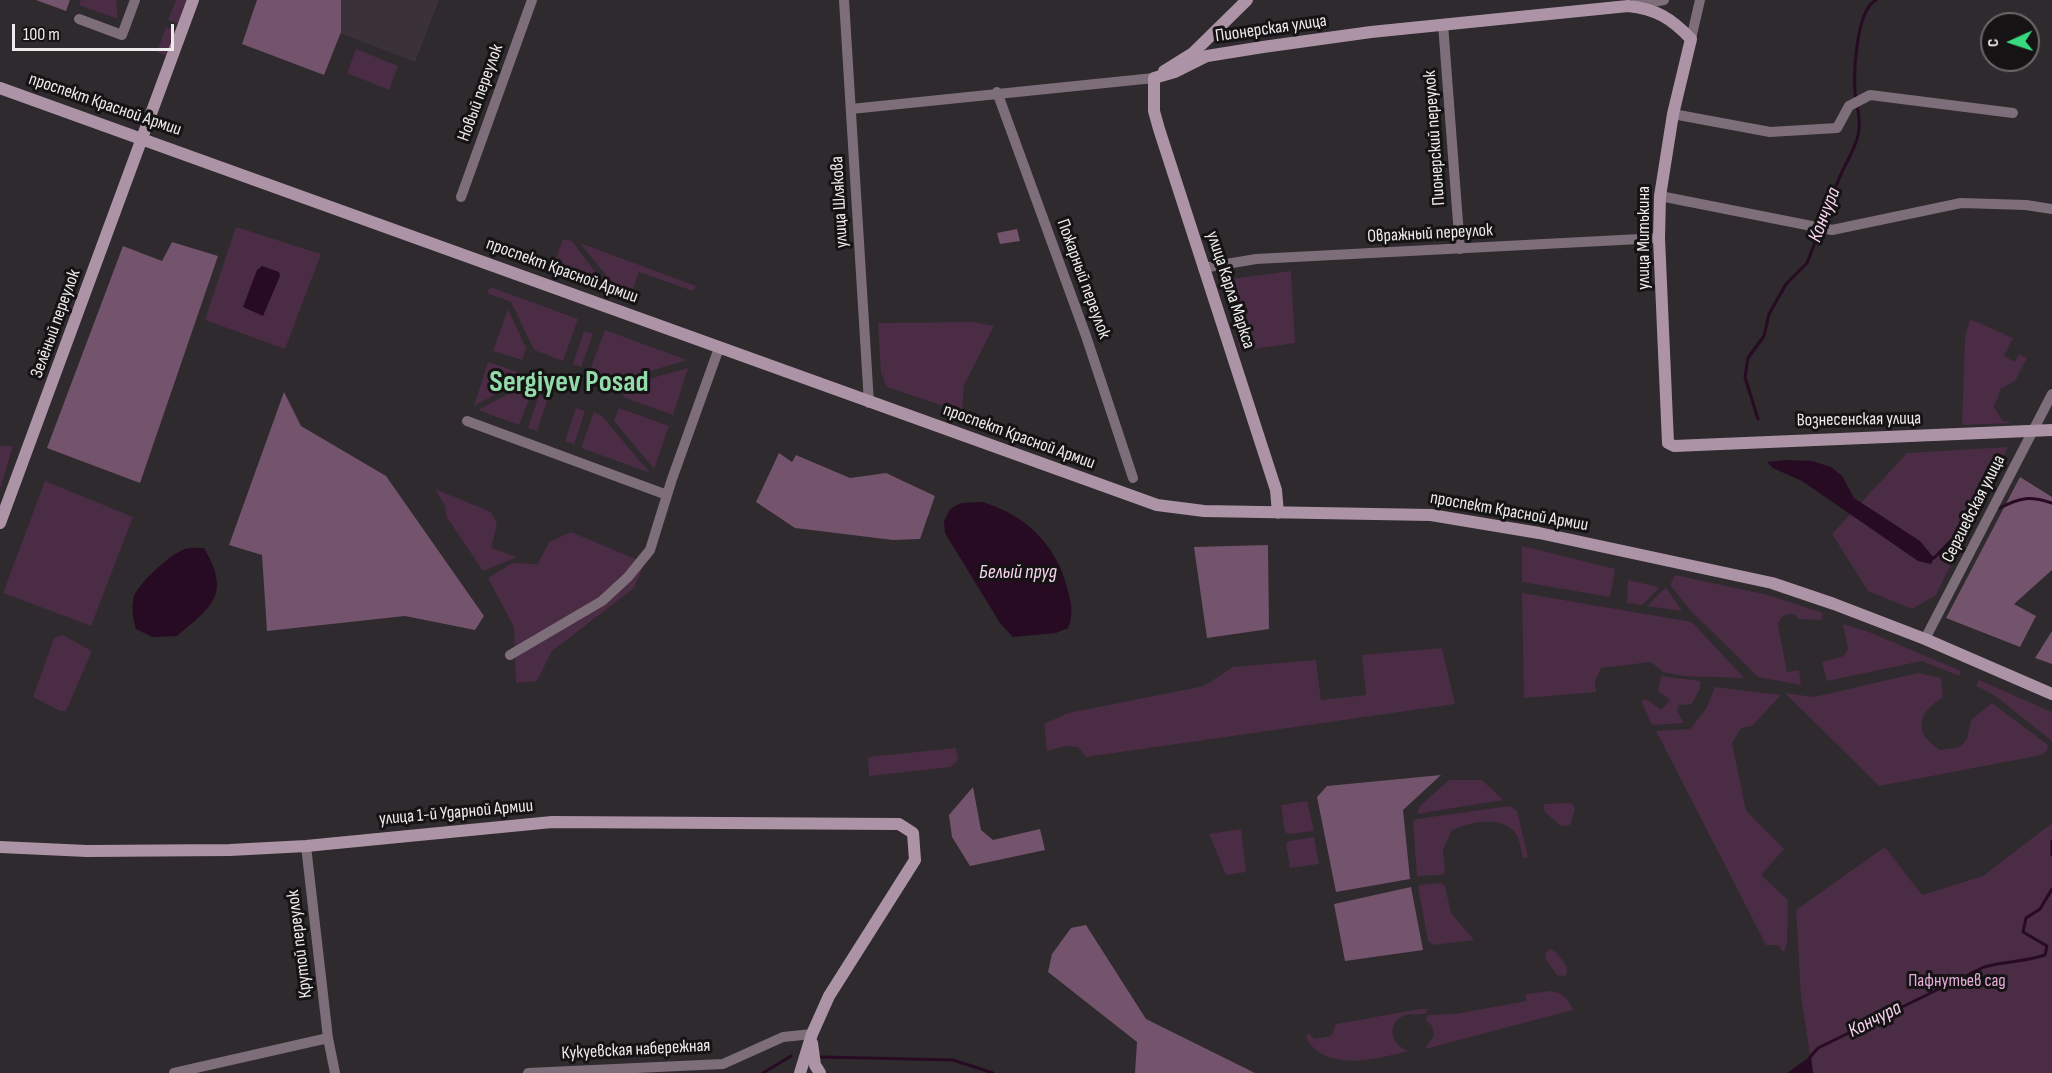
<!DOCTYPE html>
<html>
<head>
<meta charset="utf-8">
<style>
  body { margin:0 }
  #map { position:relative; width:2052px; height:1073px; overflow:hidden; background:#2e2a2d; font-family:"Sofia Sans Condensed",sans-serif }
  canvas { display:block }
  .north { position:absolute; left:1980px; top:12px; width:60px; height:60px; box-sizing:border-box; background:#151314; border:2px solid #6c696b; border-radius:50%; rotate:267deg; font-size:16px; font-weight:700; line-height:24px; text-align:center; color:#eeebed }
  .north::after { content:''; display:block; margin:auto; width:21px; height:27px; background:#37d880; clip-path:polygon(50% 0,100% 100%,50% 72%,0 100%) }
  .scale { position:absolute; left:12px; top:24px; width:162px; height:27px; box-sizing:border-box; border:3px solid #eeebed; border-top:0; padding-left:8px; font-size:18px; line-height:21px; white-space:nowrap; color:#eeebed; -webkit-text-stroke:4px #151314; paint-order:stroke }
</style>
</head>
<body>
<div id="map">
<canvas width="2052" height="1073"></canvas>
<div class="north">С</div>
<div class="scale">100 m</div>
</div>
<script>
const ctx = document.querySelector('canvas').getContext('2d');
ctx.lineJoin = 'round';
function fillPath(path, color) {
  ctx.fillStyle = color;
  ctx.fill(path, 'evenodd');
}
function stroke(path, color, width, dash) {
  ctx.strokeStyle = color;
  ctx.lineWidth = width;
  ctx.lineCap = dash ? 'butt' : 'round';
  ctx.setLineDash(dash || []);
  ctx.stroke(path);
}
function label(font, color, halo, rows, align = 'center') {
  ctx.font = font + ' "Sofia Sans Condensed",sans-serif';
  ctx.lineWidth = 6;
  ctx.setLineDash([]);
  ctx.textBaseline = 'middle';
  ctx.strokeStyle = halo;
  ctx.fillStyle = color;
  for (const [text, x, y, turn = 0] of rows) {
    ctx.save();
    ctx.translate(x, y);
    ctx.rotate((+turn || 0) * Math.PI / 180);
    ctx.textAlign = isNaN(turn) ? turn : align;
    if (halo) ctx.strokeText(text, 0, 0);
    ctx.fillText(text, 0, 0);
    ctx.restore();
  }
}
fillPath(new Path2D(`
  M 309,0 L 439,0 L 415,62 L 302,18 Z`), '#3b3239');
fillPath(new Path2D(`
  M 81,0 L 116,0 L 118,19 L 79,5 Z
  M 176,0 L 189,0 L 180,24 L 168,20 Z
  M 166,27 L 177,31 L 168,56 L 157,52 Z
  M 356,49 L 398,66 L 389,90 L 347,73 Z
  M 236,227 L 321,254 L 285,349 L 205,320 Z
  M 563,239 L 572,241 L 602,281 L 555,261 Z
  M 580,243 L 696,286 L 693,291 L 639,272 L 632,291 L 614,285 Z
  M 1291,271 L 1295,343 L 1240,351 L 1223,280 Z
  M 490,287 L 578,319 L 563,361 L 534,350 L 511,302 L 487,293 Z
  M 508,309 L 526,348 L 522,360 L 493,351 Z
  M 1970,319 L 2013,338 L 2004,356 L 2015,362 L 2019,354 L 2027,358 L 2015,381 L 2001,389 L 1994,407 L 2003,421 L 2013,423 L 1962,425 L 1965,337 Z
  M 972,322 L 994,326 L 964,385 L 962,412 L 887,387 L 881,373 L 878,323 Z
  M 605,330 L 687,360 L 618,381 L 590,370 Z
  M 584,331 L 593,334 L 581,367 L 573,364 Z
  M 488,362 L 518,372 L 513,385 L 474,406 Z
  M 688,368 L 673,415 L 623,397 L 627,385 Z
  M 521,387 L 532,392 L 519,425 L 478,410 Z
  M 539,395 L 548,398 L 537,431 L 528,428 Z
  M 576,408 L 585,411 L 574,444 L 565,441 Z
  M 619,408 L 669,426 L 654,469 L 614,421 Z
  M 594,412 L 602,416 L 650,473 L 581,448 Z
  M 0,446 L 13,446 L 0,489 Z
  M 2008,447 L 1936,595 L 1912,609 L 1868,591 L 1832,534 L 1907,453 Z
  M 45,481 L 133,517 L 91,626 L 3,593 Z
  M 435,489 L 491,512 L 497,524 L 491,548 L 517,557 L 483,571 L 446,516 L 445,506 Z
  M 571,532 L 645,563 L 634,588 L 552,651 L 537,681 L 516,683 L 514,627 L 488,578 L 512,563 L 538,564 L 549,542 Z
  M 1522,546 L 1615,569 L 1610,597 L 1522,582 Z
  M 1675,575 L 1768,595 L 1823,613 L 1821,620 L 1799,619 L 1794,614 C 1785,614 1781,615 1778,625 L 1787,672 L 1799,670 L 1801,685 L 1758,677 L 1690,610 L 1670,585 Z
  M 1628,580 L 1658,587 L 1658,589 L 1642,605 L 1627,603 Z
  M 1665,588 L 1667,589 L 1682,611 L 1647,606 Z
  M 1522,593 L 1692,622 L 1744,678 L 1682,676 L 1663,672 L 1651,662 L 1601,668 L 1595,681 L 1596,692 L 1524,698 Z
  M 1843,624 L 1869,632 L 1961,671 L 1959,676 L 1922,661 L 1827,681 L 1822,662 L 1844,656 L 1848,649 Z
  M 63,635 L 92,651 L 66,711 L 60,711 L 33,697 L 54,638 Z
  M 1442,648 L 1455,704 L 1086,757 L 1078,747 L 1065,746 L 1047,751 L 1044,724 L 1068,713 L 1204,686 L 1233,667 L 1316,660 L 1321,700 L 1366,695 L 1362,655 Z
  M 1918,673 L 1941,678 L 1943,697 C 1918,713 1912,732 1940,750 L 1960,747 L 1967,739 L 1971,720 L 1992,703 L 2048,745 L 2047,750 L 2042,755 L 1879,786 L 1785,693 L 1814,697 Z
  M 1661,676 L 1700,681 L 1700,688 L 1692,704 L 1679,705 L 1677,711 L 1684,723 L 1652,725 L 1641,701 L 1646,699 L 1661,710 L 1670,700 L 1658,691 Z
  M 1979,680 L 2052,712 L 2052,741 L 1994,695 L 1976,686 Z
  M 1715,687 L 1781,695 L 1752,726 L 1741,728 L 1732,743 L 1746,811 L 1784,849 L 1761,875 L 1788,900 L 1787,944 L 1784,952 L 1778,945 L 1766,945 L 1656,731 L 1690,729 L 1706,709 Z
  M 956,748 L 958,760 L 951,767 L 869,776 L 868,757 Z
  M 1449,780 L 1482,780 L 1503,800 L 1417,814 L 1420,806 Z
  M 1307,801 L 1314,831 L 1289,834 L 1285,832 L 1281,805 Z
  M 1572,803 L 1575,809 L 1570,825 L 1561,826 L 1545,812 L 1543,804 Z
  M 1510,806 L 1517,811 L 1528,857 L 1523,858 C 1521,851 1520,840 1516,834 C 1502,814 1470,822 1452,830 L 1443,850 L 1445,872 L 1442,875 L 1417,876 L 1413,822 L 1416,819 Z
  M 2052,823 L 2052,1073 L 1813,1073 L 1801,997 L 1796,910 L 1885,847 L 1922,895 L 1983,876 Z
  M 1241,829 L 1246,872 L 1226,875 L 1209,834 Z
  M 1314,837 L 1319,864 L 1290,868 L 1286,844 L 1289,841 Z
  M 1441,883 L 1445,886 L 1451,913 L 1474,940 L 1433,945 L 1428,941 L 1418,887 L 1420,885 Z
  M 1550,949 L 1556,952 L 1567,967 L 1566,976 L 1557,975 L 1546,960 L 1545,953 Z
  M 1551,991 C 1564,993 1568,999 1573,1010 L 1425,1049 L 1434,1035 L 1432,1026 L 1425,1019 L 1428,1015 L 1455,1014 L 1526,1001 L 1526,994 Z
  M 1420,1009 L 1427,1009 L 1426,1013 C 1419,1016 1410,1012 1403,1016 C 1385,1025 1392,1046 1409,1051 C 1376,1059 1326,1073 1306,1038 L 1309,1033 L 1314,1039 L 1331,1036 L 1336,1024 Z`), '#4a2c45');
fillPath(new Path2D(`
  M 36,0 L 70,0 L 66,11 Z
  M 257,0 L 341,0 L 341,32 L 324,75 L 242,44 Z
  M 1017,229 L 1020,241 L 1000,244 L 997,233 Z
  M 172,242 L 218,256 L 140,483 L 47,448 L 123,246 L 162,261 Z
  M 284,392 L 301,426 L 386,476 L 484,616 L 475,630 L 405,616 L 267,631 L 262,555 L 229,545 Z
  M 779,453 L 792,462 L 796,455 L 850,478 L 886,473 L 935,496 L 920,539 L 893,540 L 795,528 L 756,502 Z
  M 2020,477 L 2052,497 L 2052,570 L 2014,604 L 2036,616 L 2020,647 L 1946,618 Z
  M 1268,545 L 1269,629 L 1207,638 L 1194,547 Z
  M 2052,631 L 2052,664 L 2035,658 Z
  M 1441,775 L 1403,810 L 1410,879 L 1336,892 L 1317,797 L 1327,786 Z
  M 973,787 L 981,830 L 993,840 L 1040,829 L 1045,850 L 970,866 L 952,837 L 949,815 Z
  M 1411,887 L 1423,950 L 1345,961 L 1334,904 Z
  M 1086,925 L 1146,1019 L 1255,1073 L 1135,1073 L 1137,1042 L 1048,972 L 1052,954 L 1071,928 Z`), '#74536d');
fillPath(new Path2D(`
  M 262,266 L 279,272 L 280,276 L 263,316 L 243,307 L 257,270 Z
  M 1788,460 L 1812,461 L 1831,467 L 1842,476 L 1854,498 L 1920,541 L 1934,558 L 1931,564 L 1918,561 L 1802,481 L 1773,468 L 1767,462 Z
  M 982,502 C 1025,514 1056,545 1067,587 C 1071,602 1074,613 1068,628 L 1056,633 L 1013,637 L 1000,623 L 945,533 L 944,521 L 950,509 L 961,503 Z
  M 204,548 C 231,594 213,606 177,636 L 152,637 L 136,629 C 133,619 131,607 134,596 C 140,582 170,554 185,549 C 190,547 198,548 204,548 Z
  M 1811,1056 L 1813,1073 L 1787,1073 Z`), '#270b23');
stroke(new Path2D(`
  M 1856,99 C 1852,79 1856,10 1876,0
  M 1822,225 C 1828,208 1834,189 1842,172 C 1854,147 1864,135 1857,105
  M 1758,419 L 1745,377 L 1748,358 L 1764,336 L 1769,314 L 1786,284 L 1807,263 L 1819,232
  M 2000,508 C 2021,497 2030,496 2052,503
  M 1930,557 L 1934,558 L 1974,517 L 1982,505
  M 2052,841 L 2052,855
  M 821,1057 L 953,1060 L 993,1073
  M 1810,1057 L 1818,1048 L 1984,967 C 2005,961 2025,962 2045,955 L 2047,946 L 2023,932 L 2026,918 L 2040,909 L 2052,889
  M 763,1073 L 791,1056`), '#270b23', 3);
stroke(new Path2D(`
  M 844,0 L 869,403
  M 1634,5 L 1664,0
  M 79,19 L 122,35 L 135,0
  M 1443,24 L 1460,249
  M 1691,39 L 1700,0
  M 997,92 L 1086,336 L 1133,478
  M 851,109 L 1154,78
  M 1673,114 L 1770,132 L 1837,128 L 1849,106 L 1870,95 L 2013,113
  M 1660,196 L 1832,230 L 1961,203 L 2026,205 L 2052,209
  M 461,197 L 532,0
  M 1203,268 L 1256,259 L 1659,238
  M 467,421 L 667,495
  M 1925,639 L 2052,394
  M 510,655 L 602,601 L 628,577 L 650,550 L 672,479 L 719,348
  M 306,846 L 328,1038 L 335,1073
  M 174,1073 L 328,1038
  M 528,1073 L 723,1064 L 783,1037 L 812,1034`), '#7d6e7a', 10);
stroke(new Path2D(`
  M 1164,71 L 1193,53 L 1247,0
  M 1154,78 L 1175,72 L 1207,56 L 1263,47 L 1371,32 L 1628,6 C 1656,9 1671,18 1691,39 L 1673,114 L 1660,196 L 1659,238 L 1668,443 L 1674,446 L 2052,430
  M 1154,78 L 1154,111 L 1159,129 L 1276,490 L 1278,513
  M 0,88 L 1157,505 L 1204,511 L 1431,515 L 1539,533 L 1772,583 L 1834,604 L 1925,639 L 2052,694
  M 0,523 L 193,0
  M 0,847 L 87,851 L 230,850 L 306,846 L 552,822 L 899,824 L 913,833 L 915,860 L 829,996 L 812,1034 L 800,1073
  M 812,1043 L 815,1065 L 820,1073`), '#ac93a6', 12);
label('18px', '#eeebed', '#151314', [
  ["Пионерская улица",1271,29,-8],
  ["Новый переулок",481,93,-70],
  ["проспект Красной Армии",105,105,19],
  ["Пионерский переулок",1435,138,-94],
  ["улица Шлякова",840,202,-93],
  ["Овражный переулок",1430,234,-3],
  ["улица Митькина",1644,238,-90],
  ["проспект Красной Армии",562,271,20],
  ["Пожарный переулок",1083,279,70],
  ["улица Карла Маркса",1230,290,72],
  ["Зелёный переулок",56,324,-70],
  ["Вознесенская улица",1859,420,-1],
  ["проспект Красной Армии",1019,437,20],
  ["Сергиевская улица",1974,509,-63],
  ["проспект Красной Армии",1509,512,10],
  ["улица 1-й Ударной Армии",456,813,-5],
  ["Крутой переулок",300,944,-97],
  ["Кукуевская набережная",636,1050,-3]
]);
label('18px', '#e5acd9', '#151314', [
  ["Пафнутьев сад",1957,981]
]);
label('italic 20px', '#f8d4f0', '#151314', [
  ["Кончура",1825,215,-69],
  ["Белый пруд",1018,573],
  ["Кончура",1875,1020,-27]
]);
label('bold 30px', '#93dbaa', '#151314', [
  ["Sergiyev Posad",569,383]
]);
</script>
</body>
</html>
